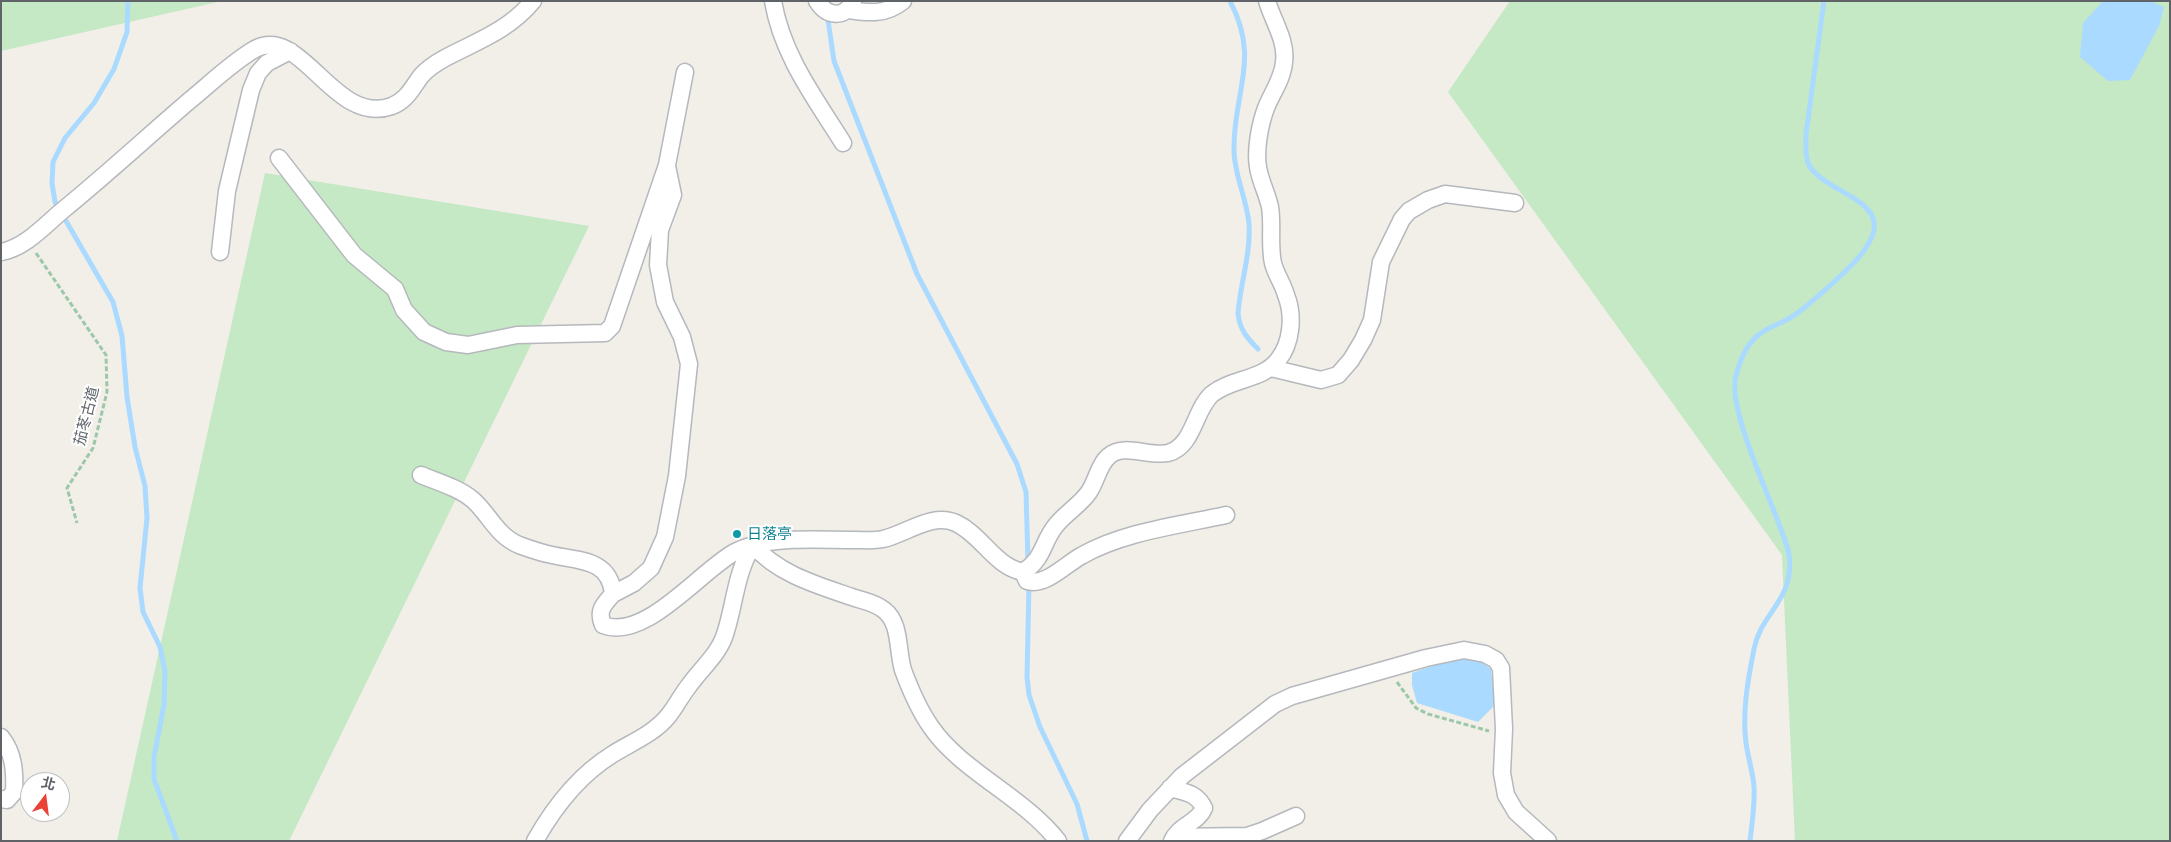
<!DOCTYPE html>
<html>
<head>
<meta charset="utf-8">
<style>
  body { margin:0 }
  #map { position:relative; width:2171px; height:842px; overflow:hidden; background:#f1efe8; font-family:Mulish,"Noto Sans TC",sans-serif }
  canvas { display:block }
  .frame { position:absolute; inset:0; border:2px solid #5f6368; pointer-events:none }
  .north { position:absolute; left:20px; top:772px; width:50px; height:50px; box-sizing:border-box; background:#fff; border:1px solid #bfc1c3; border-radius:50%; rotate:15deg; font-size:14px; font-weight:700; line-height:20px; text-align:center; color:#5f6368 }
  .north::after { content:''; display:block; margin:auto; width:18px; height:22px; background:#ea4335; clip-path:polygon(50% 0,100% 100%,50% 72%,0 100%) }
</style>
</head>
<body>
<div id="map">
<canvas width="2171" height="842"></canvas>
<div class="frame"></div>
<div class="north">北</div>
</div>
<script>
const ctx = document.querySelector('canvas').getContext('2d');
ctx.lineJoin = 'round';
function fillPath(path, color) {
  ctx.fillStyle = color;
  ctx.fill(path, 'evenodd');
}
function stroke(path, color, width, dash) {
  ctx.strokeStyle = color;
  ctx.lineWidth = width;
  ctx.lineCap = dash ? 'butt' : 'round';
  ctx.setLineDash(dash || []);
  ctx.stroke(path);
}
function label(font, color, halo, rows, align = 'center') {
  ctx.font = font + ' Mulish,"Noto Sans TC",sans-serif';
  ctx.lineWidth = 4;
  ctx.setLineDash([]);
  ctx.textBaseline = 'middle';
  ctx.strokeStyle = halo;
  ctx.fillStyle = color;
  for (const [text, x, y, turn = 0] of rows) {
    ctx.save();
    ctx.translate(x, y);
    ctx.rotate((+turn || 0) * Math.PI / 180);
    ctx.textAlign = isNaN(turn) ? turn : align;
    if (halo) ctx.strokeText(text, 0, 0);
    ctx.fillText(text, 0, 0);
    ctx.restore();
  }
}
fillPath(new Path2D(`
  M 1,1 L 222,1 L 1,51 Z
  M 1510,1 L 2170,1 L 2170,841 L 1795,841 L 1782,555 L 1448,92 Z
  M 265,173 L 589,226 L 289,841 L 117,841 Z`), '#c5e8c5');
fillPath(new Path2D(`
  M 2103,1 L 2150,1 L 2164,7 L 2159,26 L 2130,80 L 2108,81 L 2080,57 L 2083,23 Z
  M 1458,657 L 1474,657 L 1491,669 L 1495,705 L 1478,722 L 1417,703 L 1412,685 L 1412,673 Z`), '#aadaff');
stroke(new Path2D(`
  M 128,1 L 127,32 L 114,69 L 94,103 L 65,138 L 53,162 L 52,183 L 55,202 L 113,302 L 122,336 L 127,397 L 135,447 L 145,486 L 147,518 L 140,588 L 143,612 L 160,647 L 165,671 L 164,705 L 154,757 L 154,779 L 177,841
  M 1230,1 C 1261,60 1233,92 1234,150 C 1234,175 1247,199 1249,224 C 1251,254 1240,284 1238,314 C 1240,330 1247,338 1258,349
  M 827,13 L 834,61 L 917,274 L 1017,464 L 1026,492 L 1028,562
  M 1029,583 L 1027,677 L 1029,695 L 1040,727 L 1077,804 L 1087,841
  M 1750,841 C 1752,823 1755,805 1754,787 C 1753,772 1748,758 1746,743 C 1742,712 1748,679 1754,649 C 1761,612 1795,600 1789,555 C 1788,545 1782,534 1779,524 C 1767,491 1727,406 1736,375 C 1740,362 1744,349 1754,339 C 1765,327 1780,325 1793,316 C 1808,306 1856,264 1865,249 C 1870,242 1876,232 1874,222 C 1870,196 1819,188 1808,163 C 1805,154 1806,144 1806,134 L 1824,1`), '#aadaff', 5);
const minor = new Path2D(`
  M 773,1 C 782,55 815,98 843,143
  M 817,1 C 827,17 845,19 853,1
  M 849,10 C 869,13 886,15 903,1
  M 279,158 L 354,255 L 395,289 L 404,310 L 424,332 L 446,342 L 468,345 L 517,335 L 605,333 L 612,326 L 667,165 L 685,72
  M 1,252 C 25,248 45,225 63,210 C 106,175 147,137 189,101 C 210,84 231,63 255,49 C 302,24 334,127 392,106 C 407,100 412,88 421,76 C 427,69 436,63 445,58 C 477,41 508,31 533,1
  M 220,252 L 227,191 L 251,90 L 258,73 L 267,63 L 290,51
  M 1271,368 L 1321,380 L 1338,375 L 1351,360 L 1363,340 L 1372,320 L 1381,262 L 1402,219 L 1409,211 L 1428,200 L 1445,194 L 1515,203
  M 421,475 C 438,482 459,488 473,500 C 489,514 497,536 519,545 C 530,549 541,553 552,555 C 579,561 610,559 613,594 C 603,605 597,611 603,625 C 645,642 701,570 735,552 C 740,549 747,547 753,545 C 778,574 817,585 852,597 C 863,601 874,602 884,610 C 901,623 897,650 903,670 C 910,689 919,710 931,727 C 961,771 1024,797 1058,841
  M 1023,572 L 1027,581 C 1045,587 1066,564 1081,556 C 1122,532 1180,525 1226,515
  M 613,594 L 634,583 L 651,568 L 665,537 L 677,476 L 689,364 L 682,337 L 665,302 L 658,265 L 660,230 L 673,195 L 667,166
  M 1,737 C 14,753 15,772 14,792 L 7,800 L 1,799
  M 1170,788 C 1185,792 1197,793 1204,808 C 1198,823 1180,824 1172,841
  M 1174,837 L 1247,836 L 1262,831 L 1296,816
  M 535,841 C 554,807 579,775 613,754 C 632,742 654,734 669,715 C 676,706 681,696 688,687 C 701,668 720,654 726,631 C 735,602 736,572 753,545 C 786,537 822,540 856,540 C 865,540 874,541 883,539 C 906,534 932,512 956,523 C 982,535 994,566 1023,572 C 1045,558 1042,541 1057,524 C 1067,512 1080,505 1089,492 C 1096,482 1099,464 1109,456 C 1123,443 1150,457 1168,453 C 1194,446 1194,410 1212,394 C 1232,378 1263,380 1278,360 C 1292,343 1294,315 1286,295 C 1283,284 1276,275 1273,263 C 1269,245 1273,225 1270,207 C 1267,193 1260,181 1258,167 C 1255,150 1260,124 1266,108 C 1272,93 1283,78 1284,62 C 1287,41 1273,21 1267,1
  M 1127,841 L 1150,810 L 1182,776 L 1275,704 L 1292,696 L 1426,658 L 1464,650 L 1485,654 L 1496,660 L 1501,668 L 1504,729 L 1502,773 L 1506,795 L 1516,812 L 1548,841`);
stroke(minor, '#b5b8bc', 19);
stroke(new Path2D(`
  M 36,253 L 106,355 L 107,392 L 93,448 L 67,488 L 77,523
  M 1397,682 L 1416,708 L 1428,714 L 1489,731`), '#9cc7a9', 3, [5, 2.5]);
stroke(minor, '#fff', 16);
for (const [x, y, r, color] of [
  [737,534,5,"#0f9aa8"]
]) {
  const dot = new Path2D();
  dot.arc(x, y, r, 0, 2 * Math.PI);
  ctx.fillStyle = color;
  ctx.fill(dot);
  stroke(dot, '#fff', 2);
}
label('15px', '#5f6368', '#fff', [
  ["茄苳古道",87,416,-76]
]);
label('15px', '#0d838f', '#fff', [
  ["日落亭",747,534]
], 'left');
</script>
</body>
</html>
